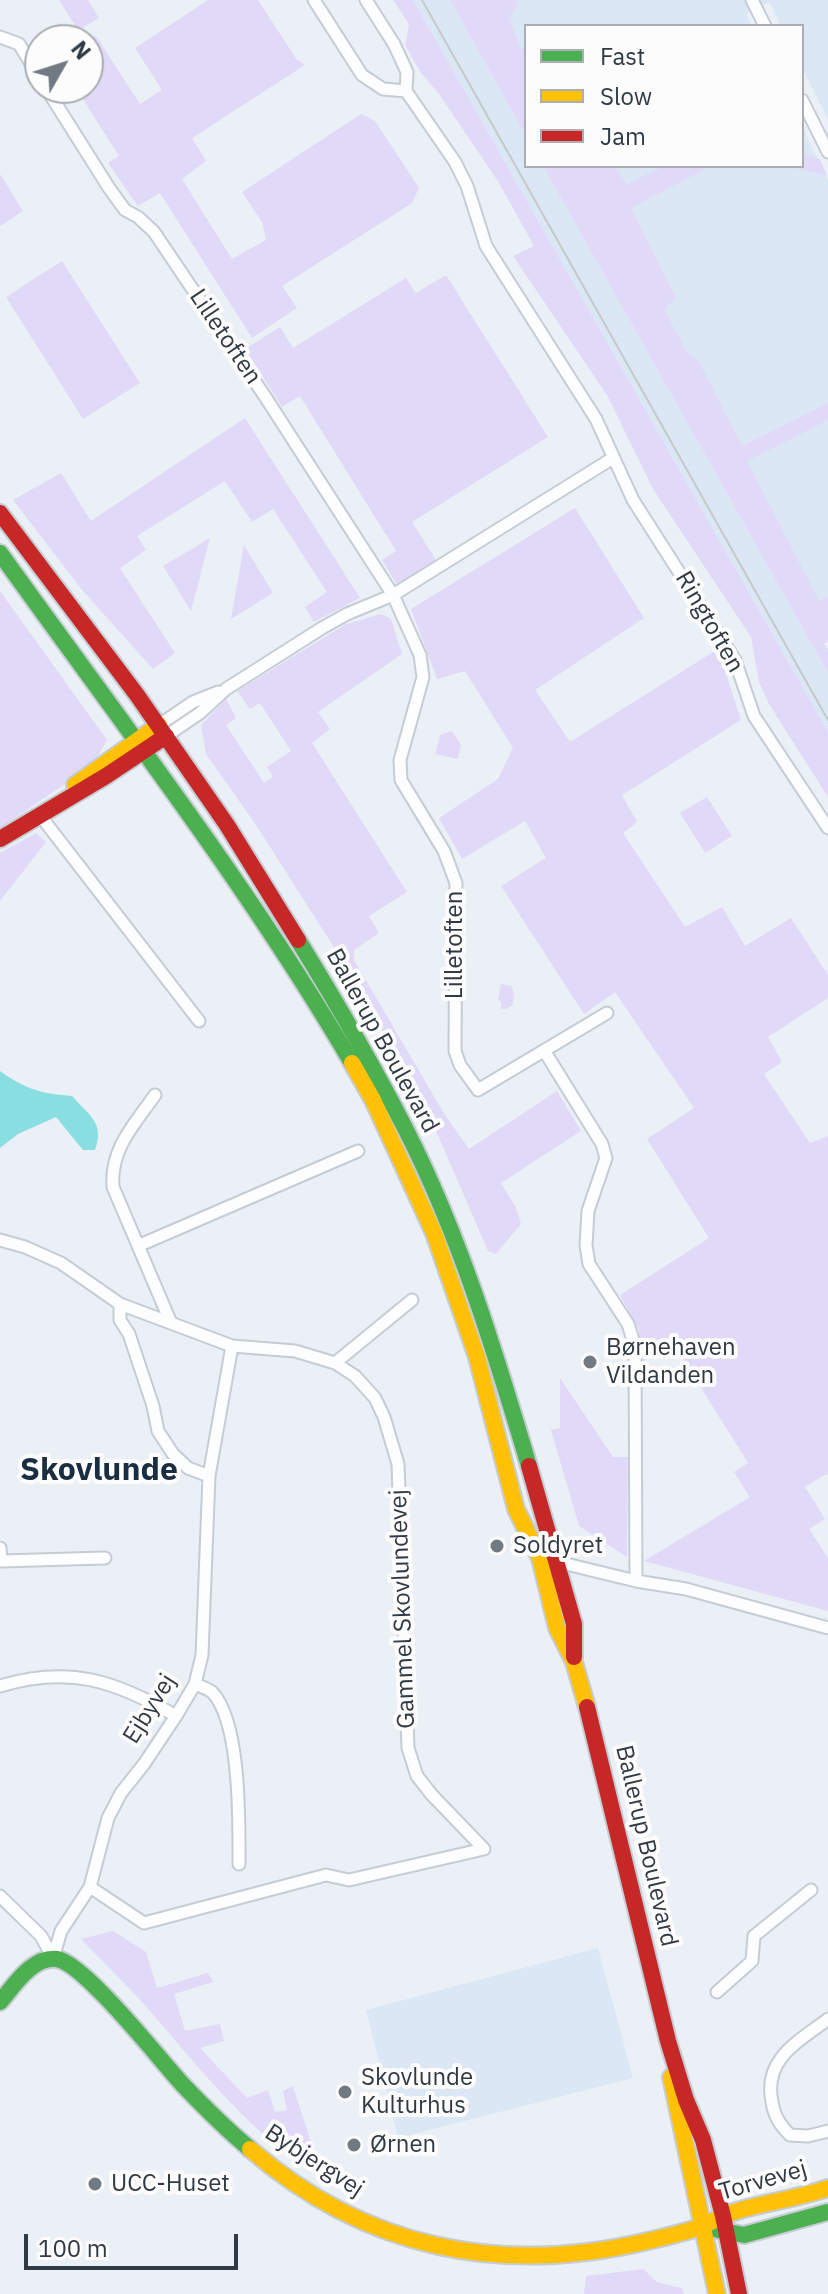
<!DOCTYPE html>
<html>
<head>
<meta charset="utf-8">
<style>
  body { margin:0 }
  #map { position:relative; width:828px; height:2294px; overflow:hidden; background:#eaf0f6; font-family:"IBM Plex Sans",sans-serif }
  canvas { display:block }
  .legend { position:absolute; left:524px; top:24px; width:280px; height:144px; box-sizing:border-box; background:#fcfcfc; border:2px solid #aaaeb2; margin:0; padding:10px 14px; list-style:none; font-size:24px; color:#303a44 }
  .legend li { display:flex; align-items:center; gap:16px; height:40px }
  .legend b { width:40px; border:2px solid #aaaeb2 }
  .north { position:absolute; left:24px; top:24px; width:80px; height:80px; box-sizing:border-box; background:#fcfcfc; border:2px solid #aaaeb2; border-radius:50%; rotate:51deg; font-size:22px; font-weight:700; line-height:32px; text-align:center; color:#303a44 }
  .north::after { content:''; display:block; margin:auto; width:28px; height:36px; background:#717a82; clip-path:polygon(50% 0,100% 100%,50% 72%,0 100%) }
  .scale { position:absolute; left:24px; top:2234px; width:214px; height:36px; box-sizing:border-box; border:4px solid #303a44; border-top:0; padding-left:10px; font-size:24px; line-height:28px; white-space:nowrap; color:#303a44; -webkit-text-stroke:6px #fcfcfc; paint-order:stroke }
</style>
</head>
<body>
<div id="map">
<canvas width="828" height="2294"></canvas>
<ul class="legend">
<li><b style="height:10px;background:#4caf50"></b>Fast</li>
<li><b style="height:10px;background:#ffc107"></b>Slow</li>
<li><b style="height:10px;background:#c62828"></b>Jam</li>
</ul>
<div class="north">N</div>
<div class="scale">100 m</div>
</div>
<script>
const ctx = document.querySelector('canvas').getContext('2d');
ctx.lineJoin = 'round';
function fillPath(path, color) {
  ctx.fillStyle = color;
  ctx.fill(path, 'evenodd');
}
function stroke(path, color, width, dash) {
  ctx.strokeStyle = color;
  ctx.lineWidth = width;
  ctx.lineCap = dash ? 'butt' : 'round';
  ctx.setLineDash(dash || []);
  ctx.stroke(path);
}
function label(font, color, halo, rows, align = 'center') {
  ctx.font = font + ' "IBM Plex Sans",sans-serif';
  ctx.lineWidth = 8;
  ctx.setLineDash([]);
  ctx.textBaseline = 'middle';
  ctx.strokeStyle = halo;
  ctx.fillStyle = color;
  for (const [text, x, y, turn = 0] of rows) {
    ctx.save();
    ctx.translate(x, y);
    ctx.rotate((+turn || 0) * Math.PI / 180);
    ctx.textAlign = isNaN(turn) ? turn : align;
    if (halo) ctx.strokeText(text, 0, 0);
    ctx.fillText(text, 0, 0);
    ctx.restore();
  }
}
fillPath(new Path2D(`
  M 413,0 L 450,0 L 526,136 L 526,166 L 543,166 L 828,673 L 828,732 Z
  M 467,0 L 828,0 L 828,119 L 802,68 L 802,26 L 781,26 L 769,2 L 746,14 L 752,26 L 526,26 L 526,108 Z
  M 802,127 L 828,180 L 828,608 L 808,619 L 558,166 L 802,166 Z
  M 598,1948 L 633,2078 L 398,2138 L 366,2010 Z`), '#dbe7f4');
fillPath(new Path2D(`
  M 59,0 L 88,0 L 99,18 L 78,30 Z
  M 208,0 L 258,0 L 297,60 L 305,65 L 192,138 L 206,161 L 182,179 L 232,259 L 266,240 L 262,222 L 242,192 L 361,114 L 375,121 L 419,188 L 412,203 L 282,286 L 297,308 L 252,338 L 160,193 L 138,206 L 108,163 L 119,156 L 76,88 L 88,88 L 88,40 L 45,40 L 42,35 L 96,36 L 140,104 L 162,90 L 135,48 Z
  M 393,0 L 413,0 L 828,732 L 828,797 L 769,704 L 759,682 L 751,637 L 653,489 L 607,395 L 513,256 L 534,246 L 499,183 L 439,94 L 421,73 L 405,45 L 409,24 Z
  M 450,0 L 516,0 L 518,4 L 509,18 L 521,49 L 526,48 L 526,136 Z
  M 802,154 L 820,159 L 827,176 L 786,166 L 802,166 Z
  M 543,166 L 614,166 L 627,184 L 664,166 L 711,166 L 631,208 L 676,298 L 664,309 L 686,351 L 699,362 L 742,446 L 828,403 L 828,420 L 747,461 L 819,601 L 828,597 L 828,641 L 824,644 L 828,650 L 828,673 Z
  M 0,174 L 23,211 L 0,226 Z
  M 62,261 L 140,383 L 83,419 L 6,297 Z
  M 446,275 L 548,437 L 412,522 L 436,560 L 397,585 L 382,560 L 396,551 L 300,396 L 282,407 L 245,349 L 280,327 L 293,348 L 406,278 L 416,293 Z
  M 245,418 L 360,598 L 314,622 L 305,607 L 327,592 L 273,509 L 252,522 L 225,481 L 137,536 L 146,550 L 120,568 L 175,653 L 153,669 L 83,591 L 13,500 L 61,473 L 91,521 Z
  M 575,508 L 644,618 L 535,690 L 570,742 L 718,649 L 741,720 L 622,795 L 637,822 L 623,833 L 685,927 L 722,907 L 745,946 L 791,918 L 828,975 L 828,998 L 768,1037 L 782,1062 L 764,1074 L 810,1143 L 828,1136 L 828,1473 L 805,1487 L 825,1519 L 809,1529 L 828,1558 L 828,1611 L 644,1561 L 750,1497 L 734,1472 L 748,1463 L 673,1343 L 642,1362 L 639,1330 L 620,1295 L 709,1238 L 647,1139 L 694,1108 L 615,992 L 584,1014 L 501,886 L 546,858 L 525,821 L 462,859 L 439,818 L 498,779 L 513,748 L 465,671 L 437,679 L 411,609 Z
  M 210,538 L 191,611 L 163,566 Z
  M 244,545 L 273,593 L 231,619 Z
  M 0,591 L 107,740 L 93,765 L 0,828 Z
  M 381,614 L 391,619 L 402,654 L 318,712 L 330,729 L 312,743 L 407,892 L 369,916 L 379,933 L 354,950 L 354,960 L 445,1115 L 469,1149 L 557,1091 L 581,1131 L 501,1183 L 515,1206 L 521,1224 L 496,1254 L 488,1251 L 427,1110 L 341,958 L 256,825 L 206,754 L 201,725 L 226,699 L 236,718 L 226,725 L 264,783 L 273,777 L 267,767 L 291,751 L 260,703 L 250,709 L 237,691 L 346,624 Z
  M 452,731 L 461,745 L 458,759 L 435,754 L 440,735 Z
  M 707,797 L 732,836 L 705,853 L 680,813 Z
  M 36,833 L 46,842 L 0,901 L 0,853 Z
  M 501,984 L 511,986 L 514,993 L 513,1005 L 506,1009 L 501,1009 L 501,1002 L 498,1000 Z
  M 560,1378 L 613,1457 L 628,1457 L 627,1557 L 579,1526 L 551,1430 L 560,1428 Z
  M 113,1931 L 146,1952 L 157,1988 L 208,1973 L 213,1982 L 174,1994 L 185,2031 L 220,2024 L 224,2041 L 200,2048 L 247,2098 L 268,2090 L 275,2112 L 287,2110 L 283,2091 L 293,2086 L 316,2158 L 311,2162 C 268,2157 181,2046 150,2011 C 128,1986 104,1963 81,1939 Z
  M 643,2269 L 657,2282 L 682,2288 L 684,2294 L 584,2294 L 586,2276 Z`), '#e1d9f8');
fillPath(new Path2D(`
  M 0,1071 C 25,1089 42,1094 72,1096 C 89,1115 105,1123 95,1150 L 83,1150 L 56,1117 L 18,1134 L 0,1148 Z`), '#89dee1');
const street = new Path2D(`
  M 314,0 L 362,75 L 383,89 L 406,91
  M 366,0 L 394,44 L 407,72 L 406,91 L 455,162 L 467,186 L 486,246 L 596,419 L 633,500 L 735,660 L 754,716 L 828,828
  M 752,0 L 765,26
  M 0,37 L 19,44 L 40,78
  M 46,88 L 109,188 L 125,210 L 138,217 L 154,232 L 266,398 L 393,595 L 420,655 L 423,677 L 400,760 L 401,780 L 444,851 L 456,883 L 455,1051 L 460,1065 L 478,1090 L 607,1013
  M 802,100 L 828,152
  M 159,725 L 193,702 L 218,692
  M 166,736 L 200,713 L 226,689 L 322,628 L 347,614 L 393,595 L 613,458
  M 39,814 L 199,1021
  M 545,1052 L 602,1144 L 606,1158 L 588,1211 L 586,1245 L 589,1264 L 628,1324 L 635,1346 L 636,1581
  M 155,1095 C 134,1125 110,1149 113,1187 L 171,1323
  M 0,1240 L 25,1247 L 61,1263 L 120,1304 L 232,1346 L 295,1351 L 335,1363 L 355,1376 L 375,1398 L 384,1417 L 398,1464 L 408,1748 L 417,1776 L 432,1795 L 484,1849
  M 140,1245 L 358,1151
  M 120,1304 L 120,1320 L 129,1334 L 153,1406 L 158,1431 L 173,1454 L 188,1468 L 209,1476
  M 335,1363 L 412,1300
  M 0,1548 L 1,1561 L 105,1558
  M 553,1563 L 558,1562 L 636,1581 L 686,1589 L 828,1628
  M 195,1684 C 200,1686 208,1689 212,1692 C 241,1722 239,1823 239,1864
  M 0,1686 C 69,1665 116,1681 176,1716
  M 90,1887 L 144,1923 L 326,1875 L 349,1880 L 484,1849
  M 0,1896 L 41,1936 L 53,1958
  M 53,1958 L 61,1931 L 90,1887 L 108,1818 L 121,1793 L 144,1764 L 176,1716 L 195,1684 L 202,1655 L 209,1476 L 232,1346
  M 717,1992 L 752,1961 L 754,1936 L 811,1890
  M 828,2019 C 798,2042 763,2059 772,2102 C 774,2116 780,2125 790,2135 L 808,2136 L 828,2131`);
const fast = new Path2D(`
  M 0,553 C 120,721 248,885 352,1063
  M 298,940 C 336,1002 373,1065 406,1130 C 460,1236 495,1352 529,1466
  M 0,2002 C 14,1986 32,1956 57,1959 C 84,1963 161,2061 183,2085 C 204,2107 226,2129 250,2149
  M 718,2230 L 744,2235 L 828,2212`);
const slow = new Path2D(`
  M 75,785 L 159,725
  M 352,1063 L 373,1100 L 434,1233 L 477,1357 L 516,1509 L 540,1558 L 557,1628 L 574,1662 L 587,1707
  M 671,2077 L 717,2294
  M 250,2149 C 365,2249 501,2276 648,2241 C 665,2237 683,2233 700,2227 C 712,2222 722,2216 734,2212 C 765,2202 797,2199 828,2188`);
const jam = new Path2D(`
  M 0,513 L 137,695 L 227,825 L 298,940
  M 0,839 L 106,776 L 166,736
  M 529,1466 L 574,1624 L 574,1657
  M 587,1707 L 668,2041 L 686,2100 L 703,2140 L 723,2216 L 739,2294`);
stroke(street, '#c5ccd3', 15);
stroke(fast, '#c5ccd3', 20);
stroke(slow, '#c5ccd3', 20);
stroke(jam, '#c5ccd3', 20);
stroke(street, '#fcfdfe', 11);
stroke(fast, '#4caf50', 16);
stroke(slow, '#ffc107', 16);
stroke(jam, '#c62828', 16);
stroke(new Path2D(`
  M 422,0 L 828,720`), '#c6c8ca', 2);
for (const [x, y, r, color] of [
  [590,1362,8,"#717a82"],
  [497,1546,8,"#717a82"],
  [345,2092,8,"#717a82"],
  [354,2145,8,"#717a82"],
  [95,2184,8,"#717a82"]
]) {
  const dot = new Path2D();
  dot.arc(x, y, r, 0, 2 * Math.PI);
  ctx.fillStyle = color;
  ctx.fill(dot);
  stroke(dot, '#fcfcfc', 3);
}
label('24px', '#303a44', '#fcfcfc', [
  ["Lilletoften",225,337,56],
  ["Ringtoften",709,622,60],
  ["Lilletoften",455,945,-90],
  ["Ballerup Boulevard",382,1041,61],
  ["Gammel Skovlundevej",403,1609,-92],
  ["Ejbyvej",150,1709,-58],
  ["Ballerup Boulevard",646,1846,77],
  ["Bybjergvej",314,2161,33],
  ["Torvevej",763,2181,-16]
]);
label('24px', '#303a44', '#fcfcfc', [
  ["Børnehaven",606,1348],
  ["Vildanden",606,1376],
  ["Soldyret",513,1546],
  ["Skovlunde",361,2078],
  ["Kulturhus",361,2106],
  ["Ørnen",370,2145],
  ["UCC-Huset",111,2184]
], 'left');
label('bold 32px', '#1a2e41', '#fcfcfc', [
  ["Skovlunde",99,1471]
]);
</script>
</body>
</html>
